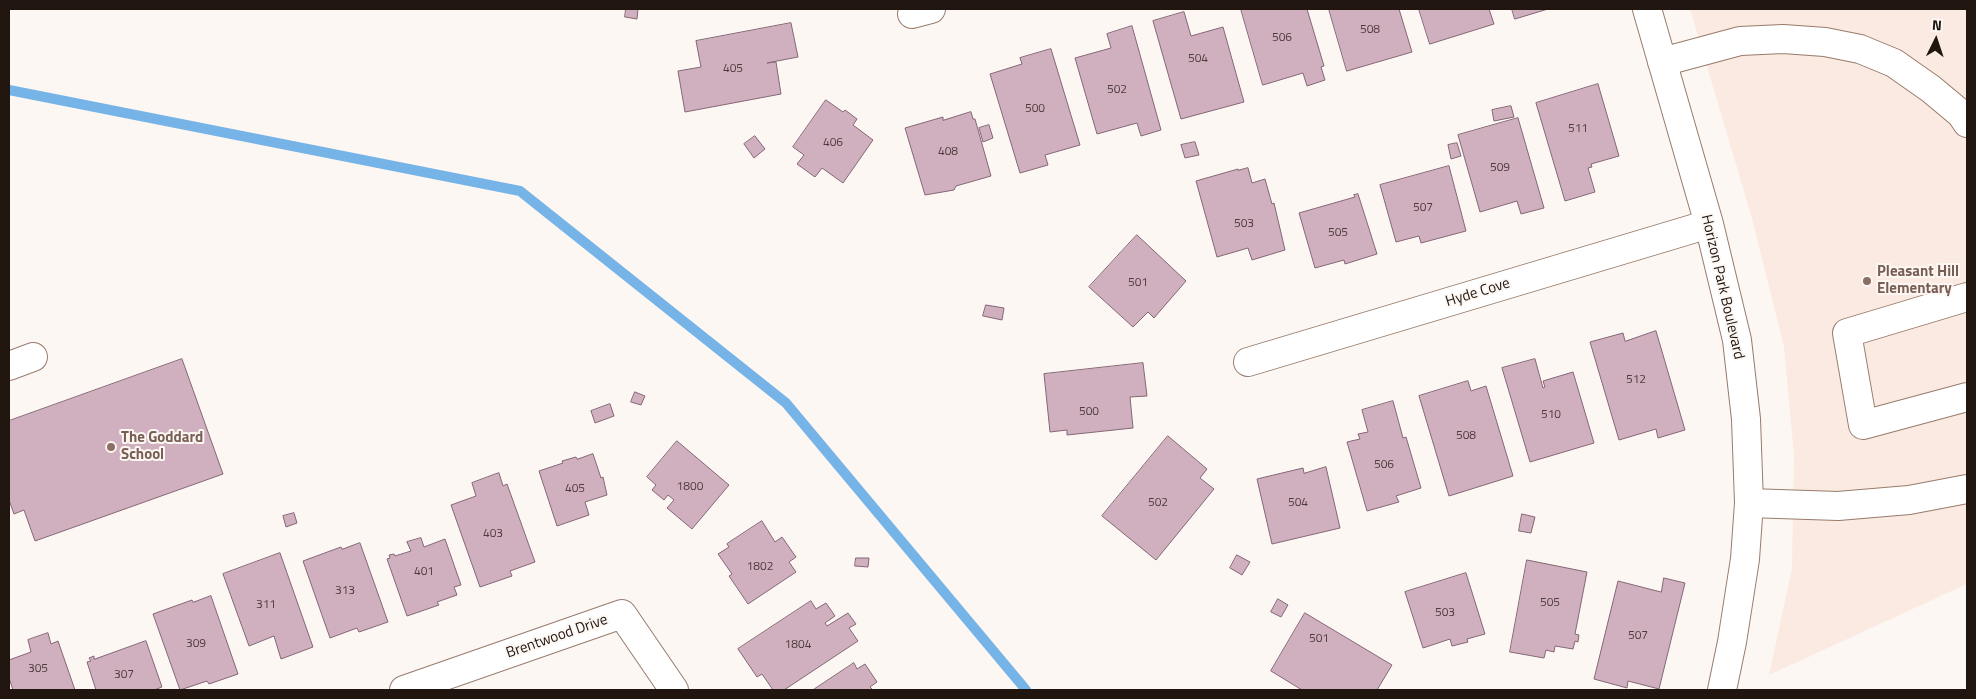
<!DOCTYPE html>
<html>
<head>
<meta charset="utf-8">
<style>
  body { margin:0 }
  #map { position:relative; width:1976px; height:699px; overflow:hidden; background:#fdf7f3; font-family:"Titillium Web",sans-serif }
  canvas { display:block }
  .frame { position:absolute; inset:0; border:10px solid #20150f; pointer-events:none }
  .north { position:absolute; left:1911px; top:15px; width:50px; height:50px; -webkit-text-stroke:4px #fdf7f3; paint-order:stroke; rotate:4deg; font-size:14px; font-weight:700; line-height:20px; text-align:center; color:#20150f }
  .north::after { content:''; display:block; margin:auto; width:18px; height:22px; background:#20150f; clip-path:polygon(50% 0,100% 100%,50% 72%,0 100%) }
</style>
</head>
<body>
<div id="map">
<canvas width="1976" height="699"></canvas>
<div class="frame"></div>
<div class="north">N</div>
</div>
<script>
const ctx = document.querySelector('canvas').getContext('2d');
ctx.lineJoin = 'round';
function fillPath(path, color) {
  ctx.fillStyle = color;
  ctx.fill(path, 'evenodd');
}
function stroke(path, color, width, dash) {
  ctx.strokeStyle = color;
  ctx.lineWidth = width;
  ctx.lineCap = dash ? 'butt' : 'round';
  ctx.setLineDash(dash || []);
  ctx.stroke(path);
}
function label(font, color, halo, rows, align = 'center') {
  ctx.font = font + ' "Titillium Web",sans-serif';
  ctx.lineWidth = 4;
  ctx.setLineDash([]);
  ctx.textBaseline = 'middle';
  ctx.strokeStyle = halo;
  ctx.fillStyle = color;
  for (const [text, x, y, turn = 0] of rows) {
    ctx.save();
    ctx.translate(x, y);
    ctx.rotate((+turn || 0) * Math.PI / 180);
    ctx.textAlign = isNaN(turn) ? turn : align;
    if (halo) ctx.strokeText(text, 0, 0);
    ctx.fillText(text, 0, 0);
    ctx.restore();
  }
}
fillPath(new Path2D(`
  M 1690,9 L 1967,9 L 1967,584 L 1769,675 L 1792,569 L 1794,455 L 1784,347 L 1751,215 Z`), '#faeae1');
stroke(new Path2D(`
  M 9,90 L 520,191 L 786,403 L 1026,690`), '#76b3e7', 10);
const building = new Path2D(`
  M 626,9 L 638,9 L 637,19 L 625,17 Z
  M 1241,9 L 1307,9 L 1324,66 L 1321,67 L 1325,80 L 1307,86 L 1303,73 L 1263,85 Z
  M 1329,9 L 1399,9 L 1412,52 L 1347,71 Z
  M 1419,9 L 1489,9 L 1494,24 L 1430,44 Z
  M 1512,9 L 1548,9 L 1515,19 Z
  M 1184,12 L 1191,36 L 1223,27 L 1244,102 L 1181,119 L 1153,21 Z
  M 791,23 L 798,57 L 767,63 L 776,62 L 781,94 L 685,112 L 678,71 L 701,67 L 696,41 Z
  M 1132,26 L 1161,130 L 1141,136 L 1137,123 L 1097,134 L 1075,58 L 1111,48 L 1107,34 Z
  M 1051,49 L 1080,145 L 1045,155 L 1048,165 L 1020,173 L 990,74 L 1022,64 L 1020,58 Z
  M 1598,84 L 1619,156 L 1591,164 L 1592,167 L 1588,168 L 1595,192 L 1565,201 L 1536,103 Z
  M 826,100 L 843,112 L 845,110 L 857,119 L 853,125 L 873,140 L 843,183 L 822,168 L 815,177 L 797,164 L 804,155 L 793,147 Z
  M 1511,106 L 1514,117 L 1494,121 L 1492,110 Z
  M 971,112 L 973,119 L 975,119 L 991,176 L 956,186 L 954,190 L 925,195 L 905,128 L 943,117 L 943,120 Z
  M 1518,118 L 1544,208 L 1521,214 L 1517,201 L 1480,212 L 1458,135 Z
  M 989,125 L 993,138 L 983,142 L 979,128 Z
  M 755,136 L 765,149 L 754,158 L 744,144 Z
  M 1195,142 L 1199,155 L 1185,158 L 1181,145 Z
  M 1457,143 L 1461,156 L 1451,159 L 1448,145 Z
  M 1449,166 L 1466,231 L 1421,243 L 1419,236 L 1396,242 L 1380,185 Z
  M 1248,168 L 1252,183 L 1265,179 L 1272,204 L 1274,203 L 1285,250 L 1252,260 L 1248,248 L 1217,257 L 1196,181 L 1238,169 L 1238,170 Z
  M 1358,194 L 1377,254 L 1345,264 L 1344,260 L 1315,268 L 1299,213 L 1355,197 L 1354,195 Z
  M 1137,235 L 1186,281 L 1154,318 L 1148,312 L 1133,327 L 1089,287 Z
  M 986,305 L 1004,308 L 1002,320 L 983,316 Z
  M 1656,331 L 1685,430 L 1658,438 L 1656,429 L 1619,440 L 1590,342 L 1623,333 L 1625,341 Z
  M 182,359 L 223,474 L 35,541 L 24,510 L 14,514 L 9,500 L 9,421 Z
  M 1535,359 L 1543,388 L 1545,387 L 1543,381 L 1573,372 L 1594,443 L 1530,462 L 1502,368 Z
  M 1143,363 L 1147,396 L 1130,397 L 1133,428 L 1067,435 L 1067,430 L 1050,432 L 1044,374 Z
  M 1468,381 L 1471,391 L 1486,386 L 1513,476 L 1449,496 L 1419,396 Z
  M 635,392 L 645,396 L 641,405 L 631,402 Z
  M 1393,401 L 1403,438 L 1406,437 L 1421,488 L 1396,496 L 1399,502 L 1367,511 L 1347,442 L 1360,439 L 1358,434 L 1368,432 L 1362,410 Z
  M 610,404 L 614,416 L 595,423 L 591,411 Z
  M 1168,436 L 1207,469 L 1200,478 L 1214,489 L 1156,560 L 1102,516 Z
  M 677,441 L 729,485 L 692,529 L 667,508 L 674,500 L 668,495 L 664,500 L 652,490 L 656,485 L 647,477 Z
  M 593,454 L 601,478 L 603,477 L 607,495 L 585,502 L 589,515 L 557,526 L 539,471 L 563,463 L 562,461 L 576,457 L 577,459 Z
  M 1326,467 L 1340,528 L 1272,544 L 1257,479 L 1303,468 L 1304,473 Z
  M 499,473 L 503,486 L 507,484 L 535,562 L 510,571 L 512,576 L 480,587 L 451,505 L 476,496 L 472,483 Z
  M 294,513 L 297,523 L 286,527 L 283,516 Z
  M 1522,514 L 1535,517 L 1531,533 L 1519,531 Z
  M 762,521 L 775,542 L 782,537 L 796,557 L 789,562 L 796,572 L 748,604 L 729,576 L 732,574 L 718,554 L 729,547 L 727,544 Z
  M 421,538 L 424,547 L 445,539 L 461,585 L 454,587 L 457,595 L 437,602 L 439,605 L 407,616 L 387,559 L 390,558 L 389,555 L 394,554 L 395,556 L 411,551 L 407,542 Z
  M 360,543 L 388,622 L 359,632 L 357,628 L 330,638 L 303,561 L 341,547 L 342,549 Z
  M 280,553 L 313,647 L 281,659 L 274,636 L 249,646 L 223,574 Z
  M 1237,555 L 1250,562 L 1242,575 L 1230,568 Z
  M 856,558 L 869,558 L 868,567 L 855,566 Z
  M 1527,560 L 1587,572 L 1575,634 L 1579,635 L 1578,642 L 1575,641 L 1573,649 L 1555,646 L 1554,652 L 1546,650 L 1544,658 L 1510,652 Z
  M 1466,573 L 1485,634 L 1467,639 L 1468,642 L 1452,646 L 1450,639 L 1423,648 L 1405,592 Z
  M 1664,578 L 1685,583 L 1659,689 L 1628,681 L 1627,688 L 1594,679 L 1618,581 L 1661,592 Z
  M 211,596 L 238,674 L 209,684 L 207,681 L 180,690 L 153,614 L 192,600 L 193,602 Z
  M 1278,599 L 1288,605 L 1281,617 L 1271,612 Z
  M 811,601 L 816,609 L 826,603 L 835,616 L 825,623 L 827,626 L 848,613 L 856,624 L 849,628 L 858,641 L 784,690 L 773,690 L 762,674 L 757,677 L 738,649 Z
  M 1305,613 L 1392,665 L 1377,690 L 1302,690 L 1271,671 Z
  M 48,633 L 51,644 L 58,641 L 75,690 L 13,690 L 9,678 L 9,660 L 31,652 L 28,640 Z
  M 146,641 L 162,687 L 154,690 L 96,690 L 87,662 L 91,661 L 89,658 L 94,656 L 94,659 Z
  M 854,663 L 857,669 L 865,664 L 877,682 L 870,687 L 873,690 L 813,690 Z`);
fillPath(building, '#d0afbf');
stroke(building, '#846775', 1);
const minor = new Path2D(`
  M 1647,9 L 1709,224 L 1737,340 L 1746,419 L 1749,503 L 1745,559 L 1732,642 L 1722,690
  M 912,14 L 931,9
  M 1662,62 L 1740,41 L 1783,39 L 1825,42 L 1860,49 L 1894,63 L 1931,89 L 1961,114 L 1967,123
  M 1967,297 L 1847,333 L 1863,425 L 1967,397
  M 1248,362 L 1709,224
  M 9,366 L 33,357
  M 1749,503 L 1838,506 L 1909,500 L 1967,489
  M 404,690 L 622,614 L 674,690`);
stroke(minor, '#987b6b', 30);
stroke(minor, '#fff', 28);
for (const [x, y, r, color] of [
  [1867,281,5,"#8d6e63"],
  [111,447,5,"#8d6e63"]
]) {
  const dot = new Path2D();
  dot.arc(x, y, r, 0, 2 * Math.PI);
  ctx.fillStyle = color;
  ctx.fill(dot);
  stroke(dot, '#fdf7f3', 2);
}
label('12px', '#4c3c3b', null, [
  ["508",1370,30],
  ["506",1282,38],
  ["504",1198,59],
  ["405",733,69],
  ["502",1117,90],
  ["500",1035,109],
  ["511",1578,129],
  ["406",833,143],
  ["408",948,152],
  ["509",1500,168],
  ["507",1423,208],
  ["503",1244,224],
  ["505",1338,233],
  ["501",1138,283],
  ["512",1636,380],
  ["500",1089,412],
  ["510",1551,415],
  ["508",1466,436],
  ["506",1384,465],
  ["1800",690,487],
  ["405",575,489],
  ["502",1158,503],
  ["504",1298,503],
  ["403",493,534],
  ["1802",760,567],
  ["401",424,572],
  ["313",345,591],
  ["505",1550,603],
  ["311",266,605],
  ["503",1445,613],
  ["507",1638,636],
  ["501",1319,639],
  ["309",196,644],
  ["1804",798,645],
  ["305",38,669],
  ["307",124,675]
]);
label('bold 15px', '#785e54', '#fdf7f3', [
  ["Pleasant Hill",1877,272],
  ["Elementary",1877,289],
  ["The Goddard",121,438],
  ["School",121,455]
], 'left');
label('15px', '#20150f', '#fdf7f3', [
  ["Horizon Park Boulevard",1722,287,77],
  ["Hyde Cove",1478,293,-17],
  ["Brentwood Drive",557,637,-19]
]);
</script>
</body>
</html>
